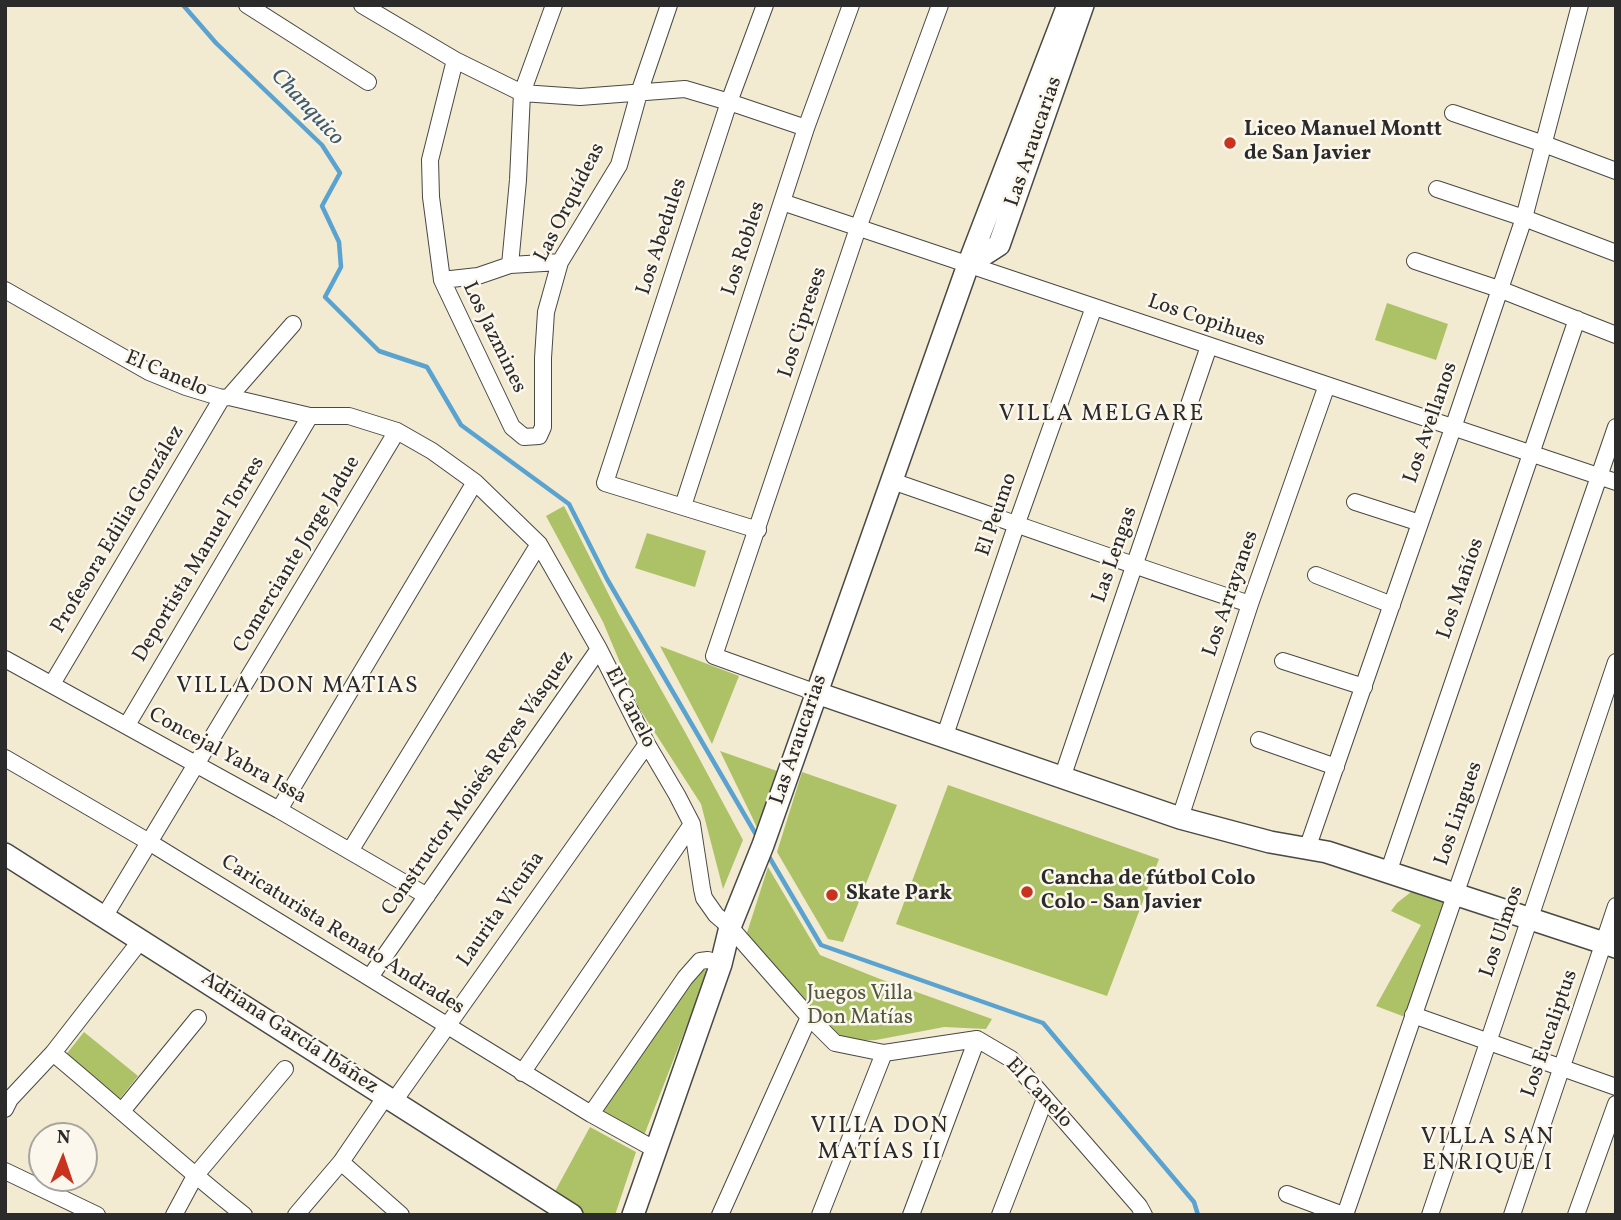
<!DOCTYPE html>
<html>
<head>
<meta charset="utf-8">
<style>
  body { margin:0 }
  #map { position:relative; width:1621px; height:1220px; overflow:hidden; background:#f2ead1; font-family:Vollkorn,serif }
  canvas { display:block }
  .frame { position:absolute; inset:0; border:7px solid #2b2b2b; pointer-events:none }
  .north { position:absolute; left:28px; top:1122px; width:70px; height:70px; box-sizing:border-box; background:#fbf7ec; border:2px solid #a8a59f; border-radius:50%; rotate:2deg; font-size:19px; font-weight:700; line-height:28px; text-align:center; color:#2b2b2b }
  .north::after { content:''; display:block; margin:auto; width:24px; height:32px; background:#c8321e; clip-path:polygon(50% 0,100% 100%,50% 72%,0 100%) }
</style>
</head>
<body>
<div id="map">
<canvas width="1621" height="1220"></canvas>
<div class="frame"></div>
<div class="north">N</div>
</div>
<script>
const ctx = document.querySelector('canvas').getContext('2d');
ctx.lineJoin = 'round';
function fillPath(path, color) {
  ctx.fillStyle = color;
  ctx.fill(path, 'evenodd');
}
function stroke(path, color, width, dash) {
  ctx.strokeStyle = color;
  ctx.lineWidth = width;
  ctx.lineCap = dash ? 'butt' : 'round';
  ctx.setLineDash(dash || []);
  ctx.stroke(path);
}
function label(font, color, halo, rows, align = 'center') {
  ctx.font = font + ' Vollkorn,serif';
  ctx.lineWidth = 5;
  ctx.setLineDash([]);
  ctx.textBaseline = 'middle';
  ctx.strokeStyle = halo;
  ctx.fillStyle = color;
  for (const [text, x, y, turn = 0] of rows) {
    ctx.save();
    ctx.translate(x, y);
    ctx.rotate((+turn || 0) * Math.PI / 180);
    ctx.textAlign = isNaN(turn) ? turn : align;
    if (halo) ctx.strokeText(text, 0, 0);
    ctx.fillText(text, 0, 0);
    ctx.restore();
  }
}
fillPath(new Path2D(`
  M 1387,303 L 1448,324 L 1436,360 L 1375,340 Z
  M 564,506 L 618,613 L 685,732 L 743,840 L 723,889 L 701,804 L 639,708 L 603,622 L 546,516 Z
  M 647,533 L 706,551 L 695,587 L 635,568 Z
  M 660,646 L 739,676 L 712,744 Z
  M 720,751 L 777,771 L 757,828 L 753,819 Z
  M 802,772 L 897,805 L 843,942 L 828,939 L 777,852 Z
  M 948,785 L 1159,859 L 1107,996 L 896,924 Z
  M 768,867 L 820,955 L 880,979 L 992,1019 L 986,1029 L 944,1027 L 876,1040 L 854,1041 L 837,1034 L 745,939 Z
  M 1411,892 L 1422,893 L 1446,901 L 1405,1017 L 1376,1006 L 1421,925 L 1391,911 L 1397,903 Z
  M 700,969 L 708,971 L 643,1138 L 600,1114 Z
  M 84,1032 L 138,1076 L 118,1101 L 64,1057 Z
  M 590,1127 L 636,1152 L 615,1215 L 585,1215 L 553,1195 Z`), '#adc266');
stroke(new Path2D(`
  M 183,5 L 216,43 L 322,145 L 340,173 L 322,206 L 339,242 L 341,267 L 325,297 L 379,351 L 427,367 L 461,425 L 569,504 L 607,579 L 758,838
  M 768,855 L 821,945 L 1043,1023 L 1194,1202 L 1198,1215`), '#5aa3d1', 4.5);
const minor = new Path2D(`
  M 247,5 L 368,82
  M 362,5 L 455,60 L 522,93 L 580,97 L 685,89 L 729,102 L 806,128
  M 455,60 L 430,160 L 431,197 L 442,280 L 512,427 L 524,437 L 539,436 L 543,427 L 543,358 L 546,312 L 560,262 L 619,165 L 639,93 L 669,5
  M 1453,113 L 1544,144 L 1616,171
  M 1437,189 L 1524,218 L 1616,253
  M 782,202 L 1616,482
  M 1415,261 L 1499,289 L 1616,335
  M 510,265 L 518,180 L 522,93 L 554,5
  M 442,280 L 478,276 L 510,265 L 560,262
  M 5,290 L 149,372 L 186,387 L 222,398 L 229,397 L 310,416 L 349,416 L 397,431 L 432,451 L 475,482 L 539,544 L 599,649 L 647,744 L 677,795 L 692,824 L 702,889 L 704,898 L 716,915 L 730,927 L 809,1017 L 835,1043 L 884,1053 L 977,1039 L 1011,1059 L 1139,1206 L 1144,1215
  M 229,397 L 293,324
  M 892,481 C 1011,522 1130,565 1250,604
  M 1355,502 L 1420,523
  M 683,506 L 806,128 L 851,5
  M 758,530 L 605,483 L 729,102 L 765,5
  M 1316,575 L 1392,605
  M 5,659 L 279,810 L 427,896
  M 1283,661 L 1364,687
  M 52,684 L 222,398
  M 817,693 L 714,656 L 858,228 L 940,5
  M 127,725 L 310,416
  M 944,738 L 1017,523 L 1094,307
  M 1259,740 L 1336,767
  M 5,758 L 149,842 L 591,1114 L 656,1150
  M 1062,778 L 1209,346
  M 279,810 L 475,482
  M 1180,818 L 1250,604 L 1327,385
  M 1307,849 L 1453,428 L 1524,218 L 1580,5
  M 350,851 L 539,544
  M 1388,873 L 1577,319
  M 104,917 L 397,431
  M 370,977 L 599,649
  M 1413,1015 L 1616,1087
  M 53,1053 C 117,1106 178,1163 244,1215
  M 522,1073 L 692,824
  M 394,1101 L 647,744
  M 5,1109 L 10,1099 L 53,1053 L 141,940
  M 122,1111 L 198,1018
  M 591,1114 L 685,978 L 700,961 L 708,960 L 721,964
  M 341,1162 L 401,1215
  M 5,1171 L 97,1215
  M 1287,1194 L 1343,1215
  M 174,1215 L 195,1176 L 285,1069
  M 296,1215 L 341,1162 L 386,1096
  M 720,1215 L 809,1017
  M 820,1215 L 884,1053
  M 911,1215 L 977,1039
  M 1000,1215 L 1045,1099
  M 1345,1215 L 1616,427
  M 1430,1215 L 1616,662
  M 1512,1215 L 1616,906
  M 1576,1215 L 1616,1104`);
const tertiary = new Path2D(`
  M 968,265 L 999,245 L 1083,5
  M 817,693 L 1180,818 L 1270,842 L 1327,852 L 1616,947
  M 5,854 L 572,1215
  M 633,1215 L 721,964 L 730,927 L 763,845 L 968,265 L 1068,5`);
stroke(minor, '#494844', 18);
stroke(tertiary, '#494844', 24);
stroke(minor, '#fff', 16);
stroke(tertiary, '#fff', 21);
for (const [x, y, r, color] of [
  [1230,143,7,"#c8321e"],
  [1027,892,7,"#c8321e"],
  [832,895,7,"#c8321e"]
]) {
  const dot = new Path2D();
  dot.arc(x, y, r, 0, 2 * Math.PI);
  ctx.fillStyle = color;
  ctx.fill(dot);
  stroke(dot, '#fbf7ec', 2.5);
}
label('bold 21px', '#2b2b2b', '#fbf7ec', [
  ["Liceo Manuel Montt",1244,131],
  ["de San Javier",1244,155],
  ["Cancha de fútbol Colo",1041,880],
  ["Colo - San Javier",1041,904],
  ["Skate Park",846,895]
], 'left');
label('21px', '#2b2b2b', '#fbf7ec', [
  ["Las Araucarias",1035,142,-71],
  ["Las Orquídeas",571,203,-63],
  ["Los Abedules",663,237,-72],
  ["Los Robles",745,249,-72],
  ["Los Copihues",1206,322,19],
  ["Los Cipreses",804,323,-72],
  ["Los Jazmines",493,338,64],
  ["El Canelo",166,375,23],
  ["Los Avellanos",1432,423,-71],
  ["El Peumo",998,515,-71],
  ["Profesora Edilia González",119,530,-59],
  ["Comerciante Jorge Jadue",298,555,-59],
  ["Las Lengas",1116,555,-71],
  ["Deportista Manuel Torres",200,560,-59],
  ["Los Mañíos",1462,589,-71],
  ["Los Arrayanes",1232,594,-71],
  ["El Canelo",629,708,63],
  ["Las Araucarias",800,740,-71],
  ["Concejal Yabra Issa",227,757,29],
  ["Constructor Moisés Reyes Vásquez",479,784,-55],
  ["Los Lingues",1460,814,-71],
  ["Laurita Vicuña",502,910,-55],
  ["Los Ulmos",1503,932,-71],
  ["Caricaturista Renato Andrades",342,936,32],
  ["Adriana García Ibáñez",289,1034,33],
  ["Los Eucaliptus",1551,1034,-71],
  ["El Canelo",1038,1094,47]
]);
label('21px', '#52583d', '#fbf7ec', [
  ["Juegos Villa",860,995],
  ["Don Matías",860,1019]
]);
label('italic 23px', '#3e5b6d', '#fbf7ec', [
  ["Chanquico",306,108,47]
]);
ctx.letterSpacing = '2px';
label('23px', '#2b2b2b', '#fbf7ec', [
  ["VILLA MELGARE",1102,416],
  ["VILLA DON MATIAS",298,688],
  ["VILLA DON",880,1128],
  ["MATÍAS II",880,1154],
  ["VILLA SAN",1488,1139],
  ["ENRIQUE I",1488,1165]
]);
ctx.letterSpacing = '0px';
</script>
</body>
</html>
